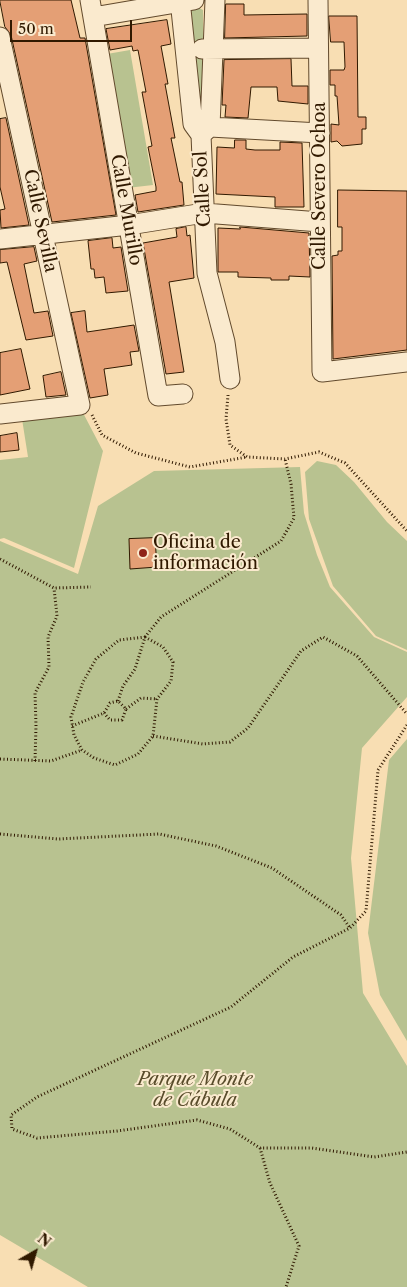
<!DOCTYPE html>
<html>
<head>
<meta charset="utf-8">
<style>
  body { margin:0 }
  #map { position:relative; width:407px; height:1287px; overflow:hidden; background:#f8deb3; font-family:"Libre Caslon Text",serif }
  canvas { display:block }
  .north { position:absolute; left:10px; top:1227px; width:50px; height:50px; -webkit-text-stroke:4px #faeace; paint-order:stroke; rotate:38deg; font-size:14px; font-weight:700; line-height:20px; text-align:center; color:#301900 }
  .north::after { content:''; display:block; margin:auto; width:18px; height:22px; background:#301900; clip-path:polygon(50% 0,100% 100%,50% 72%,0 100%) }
  .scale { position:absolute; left:10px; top:20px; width:122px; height:22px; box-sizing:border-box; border:2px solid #301900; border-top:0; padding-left:6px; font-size:15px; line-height:18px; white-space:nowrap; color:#301900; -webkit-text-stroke:4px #faeace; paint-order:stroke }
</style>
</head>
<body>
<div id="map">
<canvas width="407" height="1287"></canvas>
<div class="north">N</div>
<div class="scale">50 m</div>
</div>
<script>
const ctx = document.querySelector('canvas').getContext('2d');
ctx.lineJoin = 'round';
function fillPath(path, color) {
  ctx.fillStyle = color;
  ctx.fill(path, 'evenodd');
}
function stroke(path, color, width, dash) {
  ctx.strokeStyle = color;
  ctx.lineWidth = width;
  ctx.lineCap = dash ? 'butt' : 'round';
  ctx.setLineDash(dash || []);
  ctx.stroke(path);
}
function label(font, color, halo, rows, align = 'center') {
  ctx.font = font + ' "Libre Caslon Text",serif';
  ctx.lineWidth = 4;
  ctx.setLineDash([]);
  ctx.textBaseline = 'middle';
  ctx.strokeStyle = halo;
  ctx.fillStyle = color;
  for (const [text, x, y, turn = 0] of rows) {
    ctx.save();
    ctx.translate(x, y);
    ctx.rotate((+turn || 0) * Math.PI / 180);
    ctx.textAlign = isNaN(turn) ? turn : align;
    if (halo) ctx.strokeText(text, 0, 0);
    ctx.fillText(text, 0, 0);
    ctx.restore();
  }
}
fillPath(new Path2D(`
  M 195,6 L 203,10 L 203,38 L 200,41 L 195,42 L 192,38 L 190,8 Z
  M 130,50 L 153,185 L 127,188 L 107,54 Z
  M 196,53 L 202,57 L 203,116 L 198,117 L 193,57 Z
  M 82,411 L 103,451 L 74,568 L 4,538 L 0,539 L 0,460 L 28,457 L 22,419 Z
  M 317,461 L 336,465 L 354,482 L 387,522 L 407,541 L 407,650 L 376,636 L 333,586 L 309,519 L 305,472 Z
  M 300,467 L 304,513 L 317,555 L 330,587 L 374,637 L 407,652 L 407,697 L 362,748 L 351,858 L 363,993 L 407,1066 L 407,1287 L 88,1287 L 0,1235 L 0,541 L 78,574 L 98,506 L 154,471 Z
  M 407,739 L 407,1041 L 380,995 L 368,933 L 389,760 Z`), '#b8c290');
const building = new Path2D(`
  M 0,0 L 71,0 L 80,38 L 85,38 L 116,215 L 52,222 L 11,35 L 5,27 Z
  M 226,4 L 244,4 L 244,15 L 307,14 L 307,36 L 225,38 Z
  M 329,16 L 357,16 L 358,117 L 366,117 L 366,129 L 362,129 L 362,144 L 342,146 L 337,141 L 331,142 L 331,124 L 339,125 L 337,96 L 335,96 L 335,85 L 330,85 L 330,70 L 344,70 L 345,67 L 344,42 L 331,42 Z
  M 167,20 L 171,44 L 161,46 L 168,84 L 165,84 L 175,138 L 171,138 L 180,182 L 182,182 L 184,205 L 138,212 L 135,195 L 156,191 L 156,187 L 148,147 L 152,146 L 142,92 L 146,92 L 138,50 L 133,51 L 132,46 L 110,50 L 106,29 Z
  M 291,59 L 292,86 L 308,86 L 308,104 L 278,101 L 277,87 L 251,87 L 248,118 L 225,117 L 226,105 L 222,105 L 224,60 Z
  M 6,118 L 29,225 L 1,228 L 0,210 L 5,209 L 0,187 L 0,119 Z
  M 235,140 L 246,140 L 246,149 L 255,150 L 280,150 L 280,142 L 302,143 L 304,207 L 275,207 L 275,197 L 216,194 L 217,147 L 234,148 Z
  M 338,190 L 407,191 L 407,350 L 333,359 L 332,256 L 338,255 L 338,251 L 342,251 L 342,227 L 338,227 Z
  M 186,227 L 187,236 L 190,235 L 194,278 L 169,282 L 184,372 L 166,374 L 143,243 L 177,237 L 176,229 Z
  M 240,227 L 309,233 L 310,277 L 289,276 L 289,280 L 271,280 L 271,278 L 238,277 L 238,272 L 218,272 L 218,228 L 240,229 Z
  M 112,238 L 113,248 L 121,247 L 128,291 L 106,293 L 104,277 L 95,278 L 94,269 L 91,269 L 88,241 Z
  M 34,247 L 37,261 L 24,264 L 34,313 L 48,311 L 53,336 L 26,340 L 7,262 L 0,263 L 0,250 Z
  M 85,311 L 87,332 L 134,325 L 139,351 L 130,352 L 132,365 L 104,369 L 108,395 L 90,398 L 71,313 Z
  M 21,349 L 30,389 L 0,395 L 0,353 Z
  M 61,372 L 66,395 L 46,397 L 43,376 Z
  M 17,433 L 19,450 L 0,452 L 0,436 Z
  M 155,538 L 157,567 L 130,569 L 129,539 Z`);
fillPath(building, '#e49f75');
stroke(building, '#301900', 1);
const street = new Path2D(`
  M 90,0 L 158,396 L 183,394
  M 180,0 L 193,124 L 201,135
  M 215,0 L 210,127 L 201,135 L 207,273 L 225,342 L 230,379
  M 318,0 L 322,372 L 407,362
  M 93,17 L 194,0
  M 0,37 L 80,405 L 0,414
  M 202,49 L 318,48
  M 210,127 L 320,133
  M 0,239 L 129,225 L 204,213 L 320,222`);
stroke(street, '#624a2d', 21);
stroke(new Path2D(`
  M 228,395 L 226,419 L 230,445 L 247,457 L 285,459 L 319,452 L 345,463 L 407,531
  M 92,415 L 102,435 L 136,453 L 190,467 L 247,457
  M 0,559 L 54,588 L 91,587
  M 145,637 L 163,647 L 173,662 L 171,681 L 157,699 L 153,736 L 138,754 L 115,765 L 94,758 L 82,750 L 74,735 L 71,717 L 83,682 L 96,659 L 119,640 Z
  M 118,701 L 123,686 L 135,669 L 145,637 L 161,617 L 281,541 L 294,518 L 291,484 L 285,459
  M 126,709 L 141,698 L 157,699
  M 407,725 L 378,770 L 366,911 L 350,928 L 293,957 L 231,1007 L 37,1097 L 11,1115 L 12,1129 L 37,1138 L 117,1131 L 197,1120 L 230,1129 L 260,1148 L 312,1148 L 374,1157 L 407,1152
  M 72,726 L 104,713 L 110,703 L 118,701 L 126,709 L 122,720 L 110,720 L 104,713
  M 153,736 L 203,744 L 230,742 L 248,728 L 301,651 L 323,637 L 357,656 L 407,714
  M 0,759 L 51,761 L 82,750
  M 35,761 L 36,726 L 35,693 L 49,667 L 48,637 L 57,616 L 54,588
  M 0,834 L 58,839 L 159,834 L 216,846 L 272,868 L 341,915 L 350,928
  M 260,1148 L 270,1183 L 299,1246 L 286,1287`), '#301900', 3, [1, 2.5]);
stroke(street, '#faeace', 19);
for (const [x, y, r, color] of [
  [143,553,5,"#8f2418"]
]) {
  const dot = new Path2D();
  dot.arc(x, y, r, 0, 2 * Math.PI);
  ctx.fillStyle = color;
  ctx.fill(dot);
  stroke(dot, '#faeace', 2);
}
label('18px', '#301900', '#faeace', [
  ["Calle Severo Ochoa",320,186,-90],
  ["Calle Sol",203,189,-93],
  ["Calle Murillo",126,210,80],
  ["Calle Sevilla",40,221,78]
]);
label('18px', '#301900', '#faeace', [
  ["Oficina de",153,543],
  ["información",153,564]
], 'left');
label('italic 18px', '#594c2b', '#faeace', [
  ["Parque Monte",195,1080],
  ["de Cábula",195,1101]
]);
</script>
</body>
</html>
